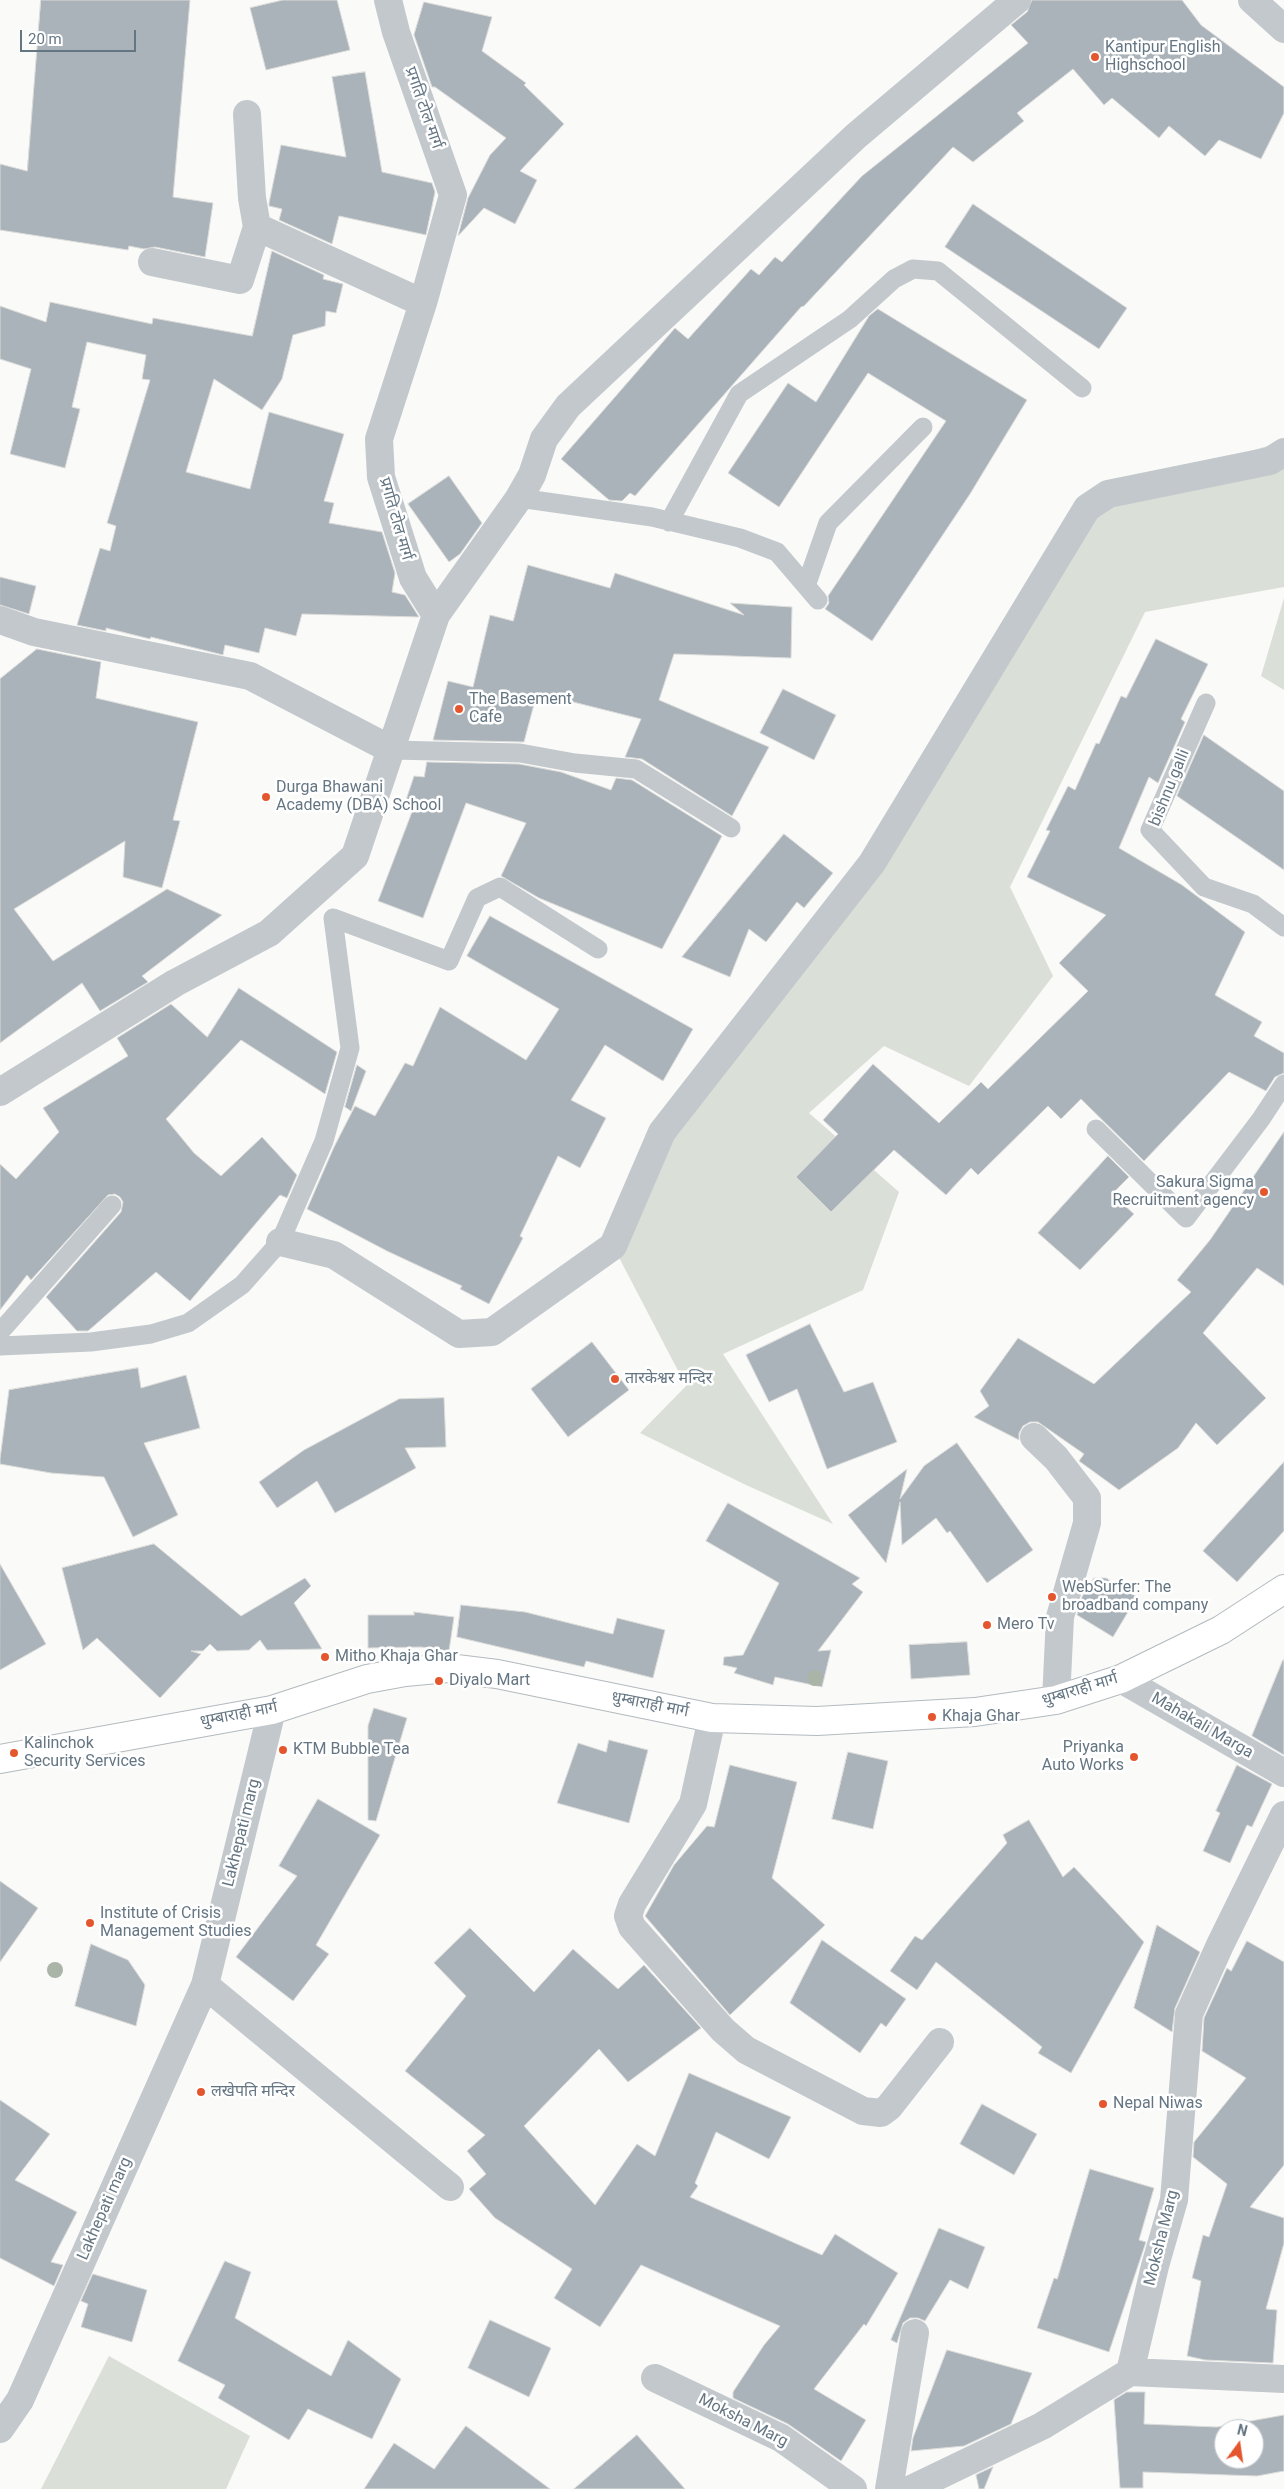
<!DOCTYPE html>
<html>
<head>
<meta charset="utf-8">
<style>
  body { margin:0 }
  #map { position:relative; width:1284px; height:2489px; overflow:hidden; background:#fafaf8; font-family:Roboto,sans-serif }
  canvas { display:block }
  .north { position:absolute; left:1214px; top:2419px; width:50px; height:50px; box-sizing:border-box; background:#fff; border:1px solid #c1c8cd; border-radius:50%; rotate:14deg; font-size:14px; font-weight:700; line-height:20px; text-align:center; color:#657683 }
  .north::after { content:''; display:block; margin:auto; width:18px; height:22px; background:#e4572e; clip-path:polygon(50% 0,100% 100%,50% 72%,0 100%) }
  .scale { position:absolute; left:20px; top:30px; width:116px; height:22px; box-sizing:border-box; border:2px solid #657683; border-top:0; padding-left:6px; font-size:15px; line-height:18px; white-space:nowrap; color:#657683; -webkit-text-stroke:4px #fff; paint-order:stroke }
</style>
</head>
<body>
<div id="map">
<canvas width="1284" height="2489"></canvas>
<div class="north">N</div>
<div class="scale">20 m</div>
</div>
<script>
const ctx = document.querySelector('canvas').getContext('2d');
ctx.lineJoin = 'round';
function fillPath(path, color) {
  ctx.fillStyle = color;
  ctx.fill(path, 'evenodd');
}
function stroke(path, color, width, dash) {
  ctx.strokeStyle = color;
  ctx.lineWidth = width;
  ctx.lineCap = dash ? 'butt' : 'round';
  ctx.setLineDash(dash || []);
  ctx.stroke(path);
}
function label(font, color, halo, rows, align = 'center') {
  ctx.font = font + ' Roboto,"Noto Sans Devanagari",sans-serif';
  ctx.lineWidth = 5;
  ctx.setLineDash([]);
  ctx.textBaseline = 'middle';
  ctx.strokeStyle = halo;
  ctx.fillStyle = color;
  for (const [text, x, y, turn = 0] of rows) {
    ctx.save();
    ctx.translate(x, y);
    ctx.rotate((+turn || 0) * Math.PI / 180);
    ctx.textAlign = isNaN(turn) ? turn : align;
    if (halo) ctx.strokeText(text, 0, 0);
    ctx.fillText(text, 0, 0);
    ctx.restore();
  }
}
fillPath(new Path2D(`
  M 1284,441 L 1284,587 L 1145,612 L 1010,887 L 1053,976 L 969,1086 L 884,1046 L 809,1113 L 899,1192 L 863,1290 L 723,1354 L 833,1524 L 746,1485 L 640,1433 L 686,1386 L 613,1246 L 656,1148 L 872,863 L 1108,494 Z
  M 1284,598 L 1284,690 L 1261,676 Z
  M 109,2356 L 250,2436 L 226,2489 L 41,2489 Z`), '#dadfd7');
const building = new Path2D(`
  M 41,0 L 190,0 L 173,197 L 213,203 L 205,257 L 155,247 L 144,249 L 129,246 L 128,250 L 0,230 L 0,164 L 27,171 Z
  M 283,0 L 337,0 L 350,50 L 266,70 L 250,8 Z
  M 1032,0 L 1182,0 L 1201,25 L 1284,87 L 1284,113 L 1261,159 L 1219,140 L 1205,156 L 1169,126 L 1159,138 L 1112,98 L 1104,105 L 1073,69 L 1017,113 L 1024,121 L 973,162 L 953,147 L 804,306 L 801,307 L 635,496 L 630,493 L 622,501 L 609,500 L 561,459 L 675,328 L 688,339 L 751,269 L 759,275 L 775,257 L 782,262 L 862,176 L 1028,43 L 1011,25 L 1027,12 Z
  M 424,2 L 492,17 L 482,51 L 526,83 L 524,85 L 564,124 L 520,171 L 537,180 L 515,224 L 484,208 L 458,236 L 468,198 L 490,155 L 506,138 L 435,87 L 432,87 L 414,35 Z
  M 365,72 L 382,172 L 432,183 L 435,192 L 426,235 L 339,216 L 332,244 L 279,220 L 282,209 L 269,206 L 269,203 L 281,145 L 346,157 L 332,77 Z
  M 973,204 L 1127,308 L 1099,349 L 945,247 Z
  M 272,251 L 324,275 L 323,279 L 343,284 L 336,313 L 326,311 L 325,326 L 293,335 L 282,379 L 262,410 L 214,379 L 186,472 L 250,489 L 269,412 L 344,434 L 324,501 L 334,503 L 329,523 L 382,532 L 395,573 L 392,592 L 405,595 L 419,617 L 302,614 L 296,636 L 265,628 L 259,653 L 225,645 L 223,655 L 151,637 L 150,639 L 106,628 L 106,631 L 77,625 L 100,548 L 110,551 L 116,526 L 107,523 L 150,380 L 142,379 L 146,355 L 87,342 L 72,407 L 80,409 L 65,468 L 10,454 L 31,369 L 0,359 L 0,306 L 46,322 L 50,302 L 152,324 L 153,318 L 252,336 Z
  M 878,309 L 1027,400 L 970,494 L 872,641 L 825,609 L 829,603 L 828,596 L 946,421 L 868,373 L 779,507 L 728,473 L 788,383 L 816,402 L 869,316 Z
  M 449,476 L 482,523 L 460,554 L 449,562 L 408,504 Z
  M 528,565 L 610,588 L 615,573 L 744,615 L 730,603 L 792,607 L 791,658 L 674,654 L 659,700 L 769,747 L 732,816 L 642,759 L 625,757 L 641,719 L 537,693 L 524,742 L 433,740 L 448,681 L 473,687 L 490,615 L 513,621 Z
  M 0,577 L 36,586 L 29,614 L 0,605 Z
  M 1156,639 L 1208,664 L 1181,719 L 1185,722 L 1158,783 L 1149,777 L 1119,848 L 1182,885 L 1245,932 L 1215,995 L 1262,1022 L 1254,1036 L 1284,1053 L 1284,1073 L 1275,1077 L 1266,1091 L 1229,1072 L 1144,1161 L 1081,1099 L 1061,1119 L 1048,1106 L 978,1175 L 971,1168 L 946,1195 L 894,1150 L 831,1212 L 796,1177 L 838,1134 L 823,1120 L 873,1064 L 939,1123 L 981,1082 L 988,1089 L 1088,991 L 1059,963 L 1106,915 L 1027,877 L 1050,831 L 1046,830 L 1068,786 L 1075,790 L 1096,743 L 1099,744 L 1121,696 L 1126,698 Z
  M 37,649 L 101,662 L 96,698 L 198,722 L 173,820 L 180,821 L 162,888 L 123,877 L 125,841 L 14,909 L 53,961 L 167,889 L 222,915 L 142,976 L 148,982 L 100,1011 L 82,983 L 0,1043 L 0,679 Z
  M 783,689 L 836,715 L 814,760 L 760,733 Z
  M 1204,735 L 1284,791 L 1284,870 L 1177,796 Z
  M 427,762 L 519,764 L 561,772 L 611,790 L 616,778 L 632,780 L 722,836 L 662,949 L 539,898 L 501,876 L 526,823 L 466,803 L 423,918 L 378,901 L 415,804 L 406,800 L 414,776 L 424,777 Z
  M 784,834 L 833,873 L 804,908 L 797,902 L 766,942 L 749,929 L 730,977 L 682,957 Z
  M 490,916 L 693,1029 L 663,1081 L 605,1045 L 571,1100 L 606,1118 L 580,1168 L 558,1156 L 520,1236 L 523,1238 L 489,1304 L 460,1289 L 462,1286 L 387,1251 L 307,1209 L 334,1147 L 355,1106 L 375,1116 L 405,1063 L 413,1066 L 440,1007 L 526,1060 L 559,1009 L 467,956 Z
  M 239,988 L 337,1052 L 325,1094 L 241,1040 L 166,1119 L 194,1153 L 221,1176 L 262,1137 L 297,1175 L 287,1198 L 280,1195 L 190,1301 L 156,1272 L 88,1331 L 77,1331 L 46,1297 L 121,1212 L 123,1202 L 120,1197 L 115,1194 L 108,1195 L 31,1280 L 27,1275 L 0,1310 L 0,1164 L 16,1179 L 59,1132 L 43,1108 L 128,1056 L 117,1038 L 171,1004 L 207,1037 Z
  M 357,1065 L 366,1071 L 351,1111 L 345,1107 Z
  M 1284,1132 L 1284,1286 L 1257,1268 L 1203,1333 L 1266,1398 L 1217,1445 L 1196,1423 L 1178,1448 L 1119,1490 L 1079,1461 L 1084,1454 L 1038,1422 L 1030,1422 L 1023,1426 L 1019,1433 L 1019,1440 L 974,1417 L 989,1406 L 980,1391 L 1018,1338 L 1094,1384 L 1191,1292 L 1177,1280 L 1210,1240 Z
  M 1108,1156 L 1129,1177 L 1112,1194 L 1134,1214 L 1080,1270 L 1038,1233 Z
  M 810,1324 L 844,1392 L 873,1382 L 897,1442 L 827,1469 L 797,1389 L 769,1402 L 746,1355 Z
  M 592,1342 L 629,1390 L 568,1437 L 531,1389 Z
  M 138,1368 L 141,1388 L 186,1375 L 200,1428 L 144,1443 L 178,1515 L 133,1537 L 104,1477 L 51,1473 L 0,1464 L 0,1459 L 9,1390 Z
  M 444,1398 L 446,1447 L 405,1448 L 416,1468 L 335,1513 L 317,1481 L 277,1508 L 259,1482 L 304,1450 L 399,1399 Z
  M 957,1443 L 1033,1550 L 987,1583 L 950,1531 L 947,1533 L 936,1518 L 902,1545 L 900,1502 L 886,1563 L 848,1515 L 907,1469 L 900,1499 L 924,1466 Z
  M 1284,1462 L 1284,1531 L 1237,1582 L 1203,1551 Z
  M 728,1503 L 860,1578 L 852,1584 L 863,1592 L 818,1651 L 831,1650 L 822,1687 L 775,1677 L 773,1685 L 734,1673 L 737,1668 L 723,1665 L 724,1657 L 743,1655 L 779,1583 L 706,1541 Z
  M 154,1544 L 241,1616 L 305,1578 L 311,1586 L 294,1603 L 322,1649 L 267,1650 L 260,1640 L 249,1650 L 217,1651 L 210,1644 L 203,1651 L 191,1651 L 201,1654 L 160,1698 L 97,1638 L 83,1650 L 62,1568 Z
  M 0,1564 L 46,1644 L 0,1670 Z
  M 1094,1578 L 1106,1578 L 1137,1597 L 1113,1637 L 1077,1615 L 1082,1597 Z
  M 461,1605 L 525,1612 L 613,1634 L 617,1618 L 665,1630 L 653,1678 L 586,1661 L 584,1667 L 457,1637 Z
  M 414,1612 L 454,1617 L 449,1651 L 421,1647 L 368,1648 L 368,1615 L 414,1615 Z
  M 967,1642 L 970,1675 L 911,1679 L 909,1645 Z
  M 1283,1660 L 1284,1660 L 1284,1755 L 1252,1736 Z
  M 374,1708 L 407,1718 L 376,1821 L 368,1820 L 368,1726 Z
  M 609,1740 L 648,1750 L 629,1823 L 557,1803 L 578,1743 L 606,1752 Z
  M 848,1752 L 888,1761 L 873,1829 L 832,1819 Z
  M 730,1765 L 797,1782 L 772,1878 L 825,1925 L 730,2015 L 645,1916 L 674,1865 L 707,1826 L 714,1827 Z
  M 1237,1765 L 1272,1784 L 1252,1827 L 1247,1825 L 1230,1863 L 1203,1851 L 1220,1813 L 1216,1811 Z
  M 318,1799 L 380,1835 L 316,1945 L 329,1954 L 293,2001 L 236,1957 L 297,1876 L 279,1866 Z
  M 1029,1820 L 1063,1877 L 1074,1867 L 1144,1942 L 1071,2073 L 1038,2053 L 1042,2047 L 936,1962 L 917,1990 L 890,1971 L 915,1936 L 922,1940 L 1007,1843 L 1003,1835 Z
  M 0,1881 L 38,1908 L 0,1962 Z
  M 1157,1925 L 1200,1952 L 1175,2008 L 1172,2032 L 1134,2008 Z
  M 470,1928 L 534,1992 L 573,1949 L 618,1989 L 644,1965 L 701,2028 L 628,2082 L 599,2049 L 524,2126 L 595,2205 L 637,2144 L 655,2156 L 689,2073 L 791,2117 L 769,2159 L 716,2132 L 695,2183 L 698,2186 L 690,2197 L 822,2255 L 835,2234 L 898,2273 L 866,2326 L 864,2324 L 814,2389 L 866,2420 L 841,2461 L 788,2424 L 733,2398 L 733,2392 L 764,2345 L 780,2326 L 641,2265 L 600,2327 L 554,2298 L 572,2269 L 495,2218 L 469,2189 L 486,2174 L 467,2151 L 485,2135 L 405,2071 L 466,1996 L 434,1963 Z
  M 822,1940 L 906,1999 L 886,2027 L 881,2023 L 860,2053 L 790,2003 Z
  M 1247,1941 L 1284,1962 L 1284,2165 L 1250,2207 L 1284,2218 L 1284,2243 L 1266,2309 L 1277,2310 L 1273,2363 L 1205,2360 L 1187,2356 L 1201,2281 L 1192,2278 L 1203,2235 L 1209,2237 L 1227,2184 L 1193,2157 L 1194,2142 L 1246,2078 L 1202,2051 L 1204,2018 L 1227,1968 L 1231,1971 Z
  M 91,1944 L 128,1960 L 145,1985 L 136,2026 L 75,2006 Z
  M 0,2100 L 50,2134 L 15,2180 L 77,2212 L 51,2262 L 63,2265 L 54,2286 L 0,2258 Z
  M 982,2104 L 1037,2134 L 1014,2175 L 960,2144 Z
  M 1090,2169 L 1154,2188 L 1139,2240 L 1146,2242 L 1109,2352 L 1037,2328 L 1054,2278 L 1057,2279 Z
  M 939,2228 L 985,2247 L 968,2289 L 950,2280 L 925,2321 L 918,2318 L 910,2318 L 903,2323 L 897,2343 L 891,2340 Z
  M 225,2261 L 251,2272 L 235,2318 L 331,2376 L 348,2340 L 401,2379 L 372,2439 L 308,2409 L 289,2440 L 218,2398 L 225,2385 L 178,2361 Z
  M 93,2274 L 147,2290 L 132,2342 L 81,2327 L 88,2304 L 81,2301 Z
  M 490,2320 L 551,2348 L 529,2397 L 468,2368 Z
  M 947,2350 L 1032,2373 L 1011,2424 L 964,2446 L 911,2451 L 913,2438 Z
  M 1127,2392 L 1145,2392 L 1144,2424 L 1217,2427 L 1284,2415 L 1284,2471 L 1257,2476 L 1143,2472 L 1143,2488 L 1120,2488 L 1114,2400 ZM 1224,2429 L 1254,2429 L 1254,2459 L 1224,2459 Z
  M 466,2426 L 550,2489 L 364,2489 L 394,2443 L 434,2469 Z
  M 637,2435 L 685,2489 L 574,2489 Z
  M 993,2467 L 984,2489 L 979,2489 L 976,2475 Z`);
fillPath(building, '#aab3b9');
stroke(building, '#dcdcda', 1);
const secondary = new Path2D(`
  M 0,1759 L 272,1710 L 367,1679 L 405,1672 L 448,1668 L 497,1674 L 712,1718 L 817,1721 L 975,1712 L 1056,1700 L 1121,1679 L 1221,1630 L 1284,1589`);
stroke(secondary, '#b3babf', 30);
stroke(new Path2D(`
  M 519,498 L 652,517 L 740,538 L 777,552 L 818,600
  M 669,522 L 739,394 L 850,319 L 894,279 L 913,269 L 938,271 L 1082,388
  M 806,586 L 828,523 L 923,427
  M 1206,703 L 1150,830 L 1204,887 L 1253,904 L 1284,927
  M 392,750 L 520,753 L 575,763 L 636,769 L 731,828
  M 1096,1129 L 1186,1218 L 1261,1119 L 1284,1084
  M 0,1332 L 112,1205
  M 0,1346 L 91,1342 L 151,1334 L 188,1323 L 242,1285 L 280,1242 L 324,1141 L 350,1048 L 333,918 L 449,961 L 477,898 L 500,887 L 598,949`), '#c3c8cc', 19);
stroke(new Path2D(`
  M 388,0 L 396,32 L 453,195 L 423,303 L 379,439 L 381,477 L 413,578 L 436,615
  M 1252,0 L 1284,29
  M 247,114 L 252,198 L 257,227 L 423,303
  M 152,262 L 240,280 L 257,227
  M 0,620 L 34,632 L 250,676 L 392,750
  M 0,1092 L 175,983 L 269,933 L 355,856 L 436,615 L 519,498 L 532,475 L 544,439 L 568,406 L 856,136 L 1017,0
  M 280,1242 L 334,1255 L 459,1334 L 492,1332 L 613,1246 L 662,1132 L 872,863 L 1087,508 L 1108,494 L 1270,461 L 1284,452
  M 1034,1437 L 1056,1458 L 1087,1498 L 1087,1523 L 1060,1617 L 1056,1700
  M 1121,1679 L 1284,1773
  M 712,1718 L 693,1804 L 632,1904 L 628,1916 L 632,1927 L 723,2030 L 746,2050 L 863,2111 L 881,2113 L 889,2107 L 940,2042
  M 205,1985 L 450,2187
  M 1130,2372 L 1284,2379
  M 655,2378 L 781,2438 L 853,2489
  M 0,2429 L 20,2400 L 205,1985 L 272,1710
  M 889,2489 L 915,2333
  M 911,2489 L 1042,2426 L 1130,2372 L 1155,2266 L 1174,2200 L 1189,2014 L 1220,1945 L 1284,1815`), '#c3c8cc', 28);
stroke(secondary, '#fff', 28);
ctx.fillStyle = '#aab4a7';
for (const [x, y] of [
  [815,1678],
  [55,1970]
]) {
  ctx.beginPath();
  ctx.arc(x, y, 8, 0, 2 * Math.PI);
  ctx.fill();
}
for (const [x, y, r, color] of [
  [1095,57,5,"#e4572e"],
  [459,709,5,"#e4572e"],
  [266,797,5,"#e4572e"],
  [1264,1192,5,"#e4572e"],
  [615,1379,5,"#e4572e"],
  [1052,1597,5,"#e4572e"],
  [987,1625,5,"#e4572e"],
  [325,1657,5,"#e4572e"],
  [439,1681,5,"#e4572e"],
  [932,1717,5,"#e4572e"],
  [283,1750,5,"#e4572e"],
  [14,1753,5,"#e4572e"],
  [1134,1757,5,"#e4572e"],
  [90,1923,5,"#e4572e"],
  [201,2092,5,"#e4572e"],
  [1103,2104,5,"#e4572e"]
]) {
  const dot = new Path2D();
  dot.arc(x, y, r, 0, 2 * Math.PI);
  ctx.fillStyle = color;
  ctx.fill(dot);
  stroke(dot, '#fff', 2);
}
label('16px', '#657683', '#fff', [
  ["Kantipur English",1105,48],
  ["Highschool",1105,66],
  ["The Basement",469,700],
  ["Cafe",469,718],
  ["Durga Bhawani",276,788],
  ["Academy (DBA) School",276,806],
  ["Sakura Sigma",1254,1183,"right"],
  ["Recruitment agency",1254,1201,"right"],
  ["तारकेश्वर मन्दिर",625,1379],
  ["WebSurfer: The",1062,1588],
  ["broadband company",1062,1606],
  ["Mero Tv",997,1625],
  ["Mitho Khaja Ghar",335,1657],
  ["Diyalo Mart",449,1681],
  ["Khaja Ghar",942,1717],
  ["Kalinchok",24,1744],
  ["Security Services",24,1762],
  ["Priyanka",1124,1748,"right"],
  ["Auto Works",1124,1766,"right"],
  ["KTM Bubble Tea",293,1750],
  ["Institute of Crisis",100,1914],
  ["Management Studies",100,1932],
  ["लखेपति मन्दिर",211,2092],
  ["Nepal Niwas",1113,2104]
], 'left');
label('16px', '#657683', '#fff', [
  ["प्रगति टोल मार्ग",423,108,71],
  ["प्रगति टोल मार्ग",395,519,74],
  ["bishnu galli",1170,788,-68],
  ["धुम्बाराही मार्ग",1080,1690,-17],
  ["धुम्बाराही मार्ग",650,1705,11],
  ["धुम्बाराही मार्ग",239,1715,-11],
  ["Mahakali Marga",1202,1726,30],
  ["Lakhepati marg",242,1833,-76],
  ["Lakhepati marg",105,2209,-66],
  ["Moksha Marg",1162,2238,-76],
  ["Moksha Marg",743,2421,27]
]);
</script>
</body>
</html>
